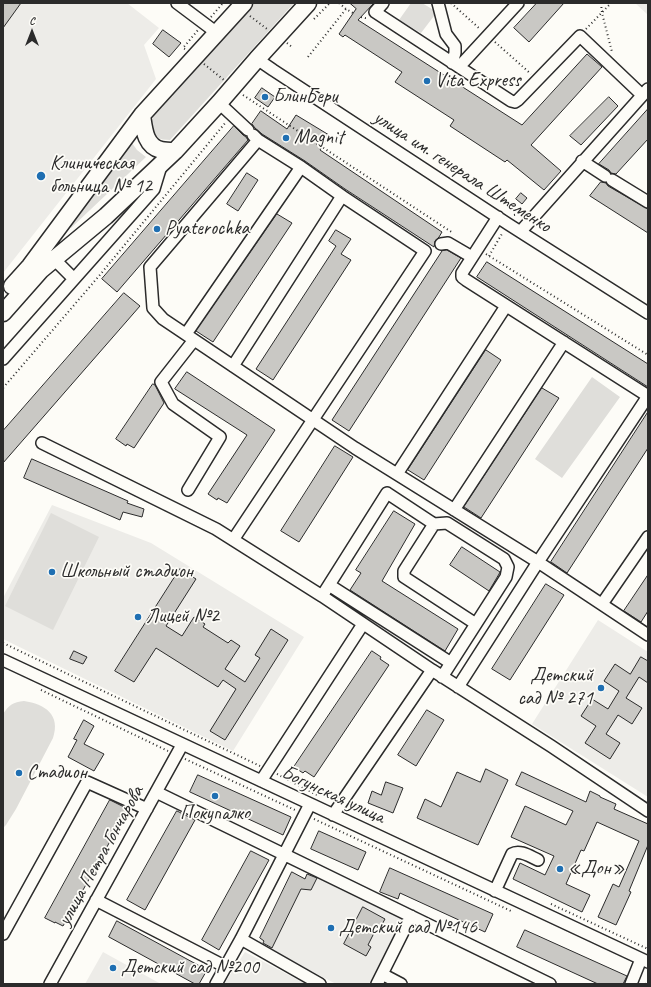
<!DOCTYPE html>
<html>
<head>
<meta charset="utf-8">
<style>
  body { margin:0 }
  #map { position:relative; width:651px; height:987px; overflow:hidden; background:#fdfcf7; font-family:Caveat,sans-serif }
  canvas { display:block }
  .frame { position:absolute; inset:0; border:4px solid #2b2b2b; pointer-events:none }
  .north { position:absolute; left:12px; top:12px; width:40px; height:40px; -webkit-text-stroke:3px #fdfcf7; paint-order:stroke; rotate:0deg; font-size:11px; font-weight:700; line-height:16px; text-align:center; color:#2b2b2b }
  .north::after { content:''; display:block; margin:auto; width:14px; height:18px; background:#2b2b2b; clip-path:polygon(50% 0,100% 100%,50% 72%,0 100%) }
</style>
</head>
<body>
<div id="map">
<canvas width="651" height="987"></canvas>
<div class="frame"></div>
<div class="north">С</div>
</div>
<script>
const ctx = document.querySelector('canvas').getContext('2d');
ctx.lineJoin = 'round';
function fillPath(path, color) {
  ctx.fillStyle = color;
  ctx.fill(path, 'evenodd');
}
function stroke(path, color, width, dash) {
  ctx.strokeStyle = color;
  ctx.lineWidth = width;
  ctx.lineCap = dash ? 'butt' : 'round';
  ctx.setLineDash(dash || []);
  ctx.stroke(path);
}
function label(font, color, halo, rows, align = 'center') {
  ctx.font = font + ' Caveat,sans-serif';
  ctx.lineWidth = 3.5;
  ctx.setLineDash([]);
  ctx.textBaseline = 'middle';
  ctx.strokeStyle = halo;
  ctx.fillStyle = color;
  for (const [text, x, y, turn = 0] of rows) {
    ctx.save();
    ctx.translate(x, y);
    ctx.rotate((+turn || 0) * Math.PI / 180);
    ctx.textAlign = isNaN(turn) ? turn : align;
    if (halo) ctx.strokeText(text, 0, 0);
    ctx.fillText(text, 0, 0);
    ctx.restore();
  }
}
fillPath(new Path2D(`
  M 3,3 L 127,3 L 159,28 L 144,45 L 156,79 L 3,273 Z
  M 635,3 L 648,3 L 648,15 Z
  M 52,505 L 151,543 L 304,637 L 233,751 L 3,639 L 3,598 Z
  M 598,620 L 648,652 L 648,797 L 532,724 Z
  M 292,872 L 305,878 L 308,873 L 402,918 L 369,984 L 336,984 L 262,945 L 259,942 L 260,938 Z
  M 103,952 L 161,984 L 85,984 Z
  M 245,952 L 304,983 L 303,984 L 224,984 Z`), '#edece8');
fillPath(new Path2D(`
  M 254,3 L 294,3 L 170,140 C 149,140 148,129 155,112 Z
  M 411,3 L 422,3 L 437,12 L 421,33 L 399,20 Z
  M 132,143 L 137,150 L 146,157 L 71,228 L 68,224 Z
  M 592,377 L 620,397 L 562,478 L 535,459 Z
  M 51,513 L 99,537 L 53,630 L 5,606 Z
  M 24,701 C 45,704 61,715 53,738 L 16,809 L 6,825 L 3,828 L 3,714 C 9,705 13,702 24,701 Z`), '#dfdeda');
const building = new Path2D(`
  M 3,3 L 21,3 L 3,28 Z
  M 350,3 L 374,3 L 358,20 L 522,125 L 587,54 L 602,67 L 531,145 L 561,171 L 544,190 L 507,160 L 505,162 L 450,126 L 454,120 L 395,82 L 402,72 L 345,35 L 343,37 L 339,34 L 356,9 Z
  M 537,3 L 564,3 L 529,42 L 514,28 Z
  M 163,30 L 181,43 L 169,57 L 153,44 Z
  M 262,88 L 275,97 L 268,107 L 255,98 Z
  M 609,97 L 618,106 L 581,145 L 570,136 Z
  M 648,109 L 648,139 L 616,174 L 611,173 L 609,170 L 599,164 Z
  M 261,111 L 287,129 L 296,115 L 329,135 L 320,150 L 442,232 L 439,237 L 435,241 L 434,247 L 345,189 L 305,161 L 262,134 L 255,128 L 252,124 Z
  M 234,126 L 243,135 L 246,137 L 248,140 L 117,292 L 102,279 Z
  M 247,173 L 258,180 L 238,211 L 227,204 Z
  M 601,182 L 606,183 L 608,186 L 648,209 L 648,233 L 590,196 Z
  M 521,193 L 527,198 L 522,204 L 516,199 Z
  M 277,214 L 292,223 L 213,342 L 196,331 Z
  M 336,230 L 351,239 L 341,254 L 351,260 L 273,380 L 256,369 L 336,246 L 329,241 Z
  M 447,250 L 461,258 L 349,431 L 332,420 L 442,251 Z
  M 487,262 L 648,364 L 648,387 L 477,277 Z
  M 124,293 L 140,306 L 3,463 L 3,431 Z
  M 486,350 L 501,360 L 424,480 L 408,470 Z
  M 187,372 L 275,430 L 227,503 L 218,498 L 217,500 L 208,494 L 247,435 L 175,389 Z
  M 153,384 L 155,385 L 164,403 L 134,448 L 127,444 L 126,446 L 116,439 Z
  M 542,388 L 559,398 L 481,518 L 464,507 Z
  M 648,412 L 648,448 L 567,573 L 551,562 Z
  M 335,446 L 353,457 L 299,542 L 281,531 Z
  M 32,459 L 128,501 L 127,503 L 144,509 L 142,517 L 123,512 L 120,520 L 24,478 Z
  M 394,511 L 415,524 L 382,581 L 458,629 L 445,651 L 350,590 L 361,573 L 356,570 Z
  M 462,547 L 500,572 L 499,574 L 489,591 L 450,565 Z
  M 180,569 L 196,579 L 166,626 L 182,636 L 194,617 L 205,624 L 203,627 L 228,643 L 231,640 L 240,646 L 225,669 L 245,682 L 260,658 L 255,655 L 271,629 L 288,640 L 225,740 L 210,731 L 236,689 L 223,680 L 218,687 L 156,648 L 134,682 L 115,671 Z
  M 648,575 L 648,611 L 641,622 L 624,611 Z
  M 546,584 L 564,595 L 510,680 L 492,669 Z
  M 74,651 L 87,657 L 83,664 L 70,659 Z
  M 372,651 L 381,657 L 380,659 L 389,665 L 314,777 L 305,771 L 303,773 L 294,767 Z
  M 641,657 L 648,661 L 648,683 L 639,677 L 626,698 L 642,708 L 632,724 L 618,715 L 606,734 L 620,743 L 610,759 L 585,743 L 596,726 L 581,716 L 592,699 L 608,709 L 619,691 L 604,681 L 615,664 L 630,674 Z
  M 427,710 L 444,720 L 416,766 L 398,755 Z
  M 84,720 L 94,726 L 84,744 L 104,754 L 94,771 L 68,757 L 77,740 L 74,739 Z
  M 486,769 L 508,780 L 478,845 L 417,818 L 425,799 L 441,807 L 457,772 L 480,782 Z
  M 522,772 L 586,802 L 590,791 L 600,796 L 600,797 L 616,804 L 614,809 L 648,824 L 648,845 L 629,891 L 631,892 L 616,925 L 598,917 L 613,884 L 619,887 L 639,841 L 597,822 L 584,851 L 581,850 L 566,884 L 590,895 L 582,912 L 513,879 L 520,863 L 545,875 L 554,856 L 511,837 L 525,806 L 566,825 L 573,811 L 516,785 Z
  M 198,775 L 291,817 L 283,835 L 190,792 Z
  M 386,782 L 403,788 L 393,813 L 368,803 L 372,791 L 381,795 Z
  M 110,800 L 128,809 L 63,926 L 55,922 L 55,923 L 45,918 Z
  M 177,811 L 195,820 L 145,910 L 127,900 Z
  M 319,831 L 366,852 L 358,870 L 311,849 Z
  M 251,851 L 269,860 L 219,950 L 202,940 Z
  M 390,868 L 493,914 L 485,932 L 400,893 L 398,899 L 380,892 Z
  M 292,872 L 305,879 L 307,874 L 317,878 L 311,890 L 301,889 L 272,948 L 263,943 L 264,941 L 260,938 Z
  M 363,907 L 385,919 L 380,928 L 377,927 L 368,945 L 371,947 L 366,956 L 344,944 Z
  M 117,921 L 207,970 L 199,984 L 195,984 L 109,937 Z
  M 525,930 L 627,976 L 623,984 L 598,984 L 517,947 Z`);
fillPath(building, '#c9c8c4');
stroke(building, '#2b2b2b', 1);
const minor = new Path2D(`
  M 177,3 L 217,33
  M 383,3 L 375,12 L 511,101 L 515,102 L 518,100 L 580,36 L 642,95
  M 438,3 L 446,34 L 455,46 L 455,53 L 452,63
  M 257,59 L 273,70 L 508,224 L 648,313
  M 459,67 L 518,3
  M 219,103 L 248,130
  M 258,140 L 150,267 L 153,308 L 163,319 L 355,448 L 538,562 L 648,635
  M 582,161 L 605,176
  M 612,180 L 648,202
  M 498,217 L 462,273 L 462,277 L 466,280 L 648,396
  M 521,231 L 648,89
  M 441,244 L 448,243 L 472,257
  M 54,259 L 74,279
  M 186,334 L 301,167
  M 3,359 L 154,189 L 161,166
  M 233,366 L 342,196
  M 42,443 L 216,529 L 322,596 L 432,670 L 551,746 L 648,811
  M 397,474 L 506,306
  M 188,490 L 220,437 L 173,404 L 161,382 L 194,340
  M 454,510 L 564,342
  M 434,524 L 404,571 L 404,577 L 476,624
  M 233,540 L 425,251 L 342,196 L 301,167 L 258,140 L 253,135
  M 329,585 L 451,663
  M 322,596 L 387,493 L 434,524 L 447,523 L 504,559 L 508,567 L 506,577 L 442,677
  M 602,604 L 648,537
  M 3,660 L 648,962
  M 458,687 L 538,562 L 648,396
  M 261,781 L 363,624
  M 156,792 L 550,984
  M 333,815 L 432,670
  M 495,891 L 512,854 C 520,849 531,857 538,860
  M 96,900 L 226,967
  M 3,934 L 87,782 L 147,809
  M 241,939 L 320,984
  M 382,974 L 401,984
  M 50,984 L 182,745
  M 216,984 L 241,939 L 310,804
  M 377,984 L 411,916
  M 631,984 L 641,959`);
const highway = new Path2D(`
  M 142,115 C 144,129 145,146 161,150 C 165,151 170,151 175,151
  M 12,286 L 30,266 L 142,115 L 244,3
  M 3,313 L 41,270 L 106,216 L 175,151 L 219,103 L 257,59 L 308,3`);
stroke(minor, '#2b2b2b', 14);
stroke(highway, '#2b2b2b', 19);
stroke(new Path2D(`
  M 339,3 L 346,9
  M 451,3 L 480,29
  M 601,3 L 602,13 L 612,52
  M 250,16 L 267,29
  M 211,17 L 223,3
  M 361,17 L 365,18 L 367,18
  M 314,19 L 330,3
  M 586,29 L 611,3
  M 495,42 L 531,74
  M 287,43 L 292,47
  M 185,49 L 183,48 L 198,30
  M 308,57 L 346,9 L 353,13
  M 204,64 L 224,80
  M 243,95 L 453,233
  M 514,215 L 523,213
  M 486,254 L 648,355
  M 489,256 L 503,232
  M 3,388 L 99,276 L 226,122
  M 3,643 L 260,766
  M 41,690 L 168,751
  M 185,759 L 295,810
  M 277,774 L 317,795
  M 314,819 L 511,911
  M 551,904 L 648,949
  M 646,984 L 648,980`), '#2b2b2b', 2, [1, 3]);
stroke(minor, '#fdfcf7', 11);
stroke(highway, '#fdfcf7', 16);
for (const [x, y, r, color] of [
  [427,81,4,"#1f6fb2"],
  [265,97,4,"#1f6fb2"],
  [286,138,4,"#1f6fb2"],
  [41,176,5,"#1f6fb2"],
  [157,229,4,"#1f6fb2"],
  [52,572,4,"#1f6fb2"],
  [138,617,4,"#1f6fb2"],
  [601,688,4,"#1f6fb2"],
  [19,773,4,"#1f6fb2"],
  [215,796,4,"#1f6fb2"],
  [560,869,4,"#1f6fb2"],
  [331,928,4,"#1f6fb2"],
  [113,968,4,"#1f6fb2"]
]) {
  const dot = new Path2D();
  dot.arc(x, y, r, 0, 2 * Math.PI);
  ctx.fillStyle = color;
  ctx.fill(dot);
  stroke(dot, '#fdfcf7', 1.5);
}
label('20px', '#2b2b2b', '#fdfcf7', [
  ["Vita Express",435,81],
  ["БлинБери",273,97],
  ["Magnit",294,138],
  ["Клиническая",50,164],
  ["больница № 12",50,187],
  ["Pyaterochka",165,229],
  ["Школьный стадион",60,572],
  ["Лицей №2",146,617],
  ["Детский",593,676,"right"],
  ["сад № 271",593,699,"right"],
  ["Стадион",27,773],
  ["Покупалко",215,814,"center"],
  ["«Дон»",568,869],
  ["Детский сад №146",339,928],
  ["Детский сад №200",121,968]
], 'left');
label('20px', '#2b2b2b', '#fdfcf7', [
  ["улица им. генерала Штеменко",462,172,33],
  ["Богунская улица",333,795,25],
  ["улица Петра Гончарова",101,856,-61]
]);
</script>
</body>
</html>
